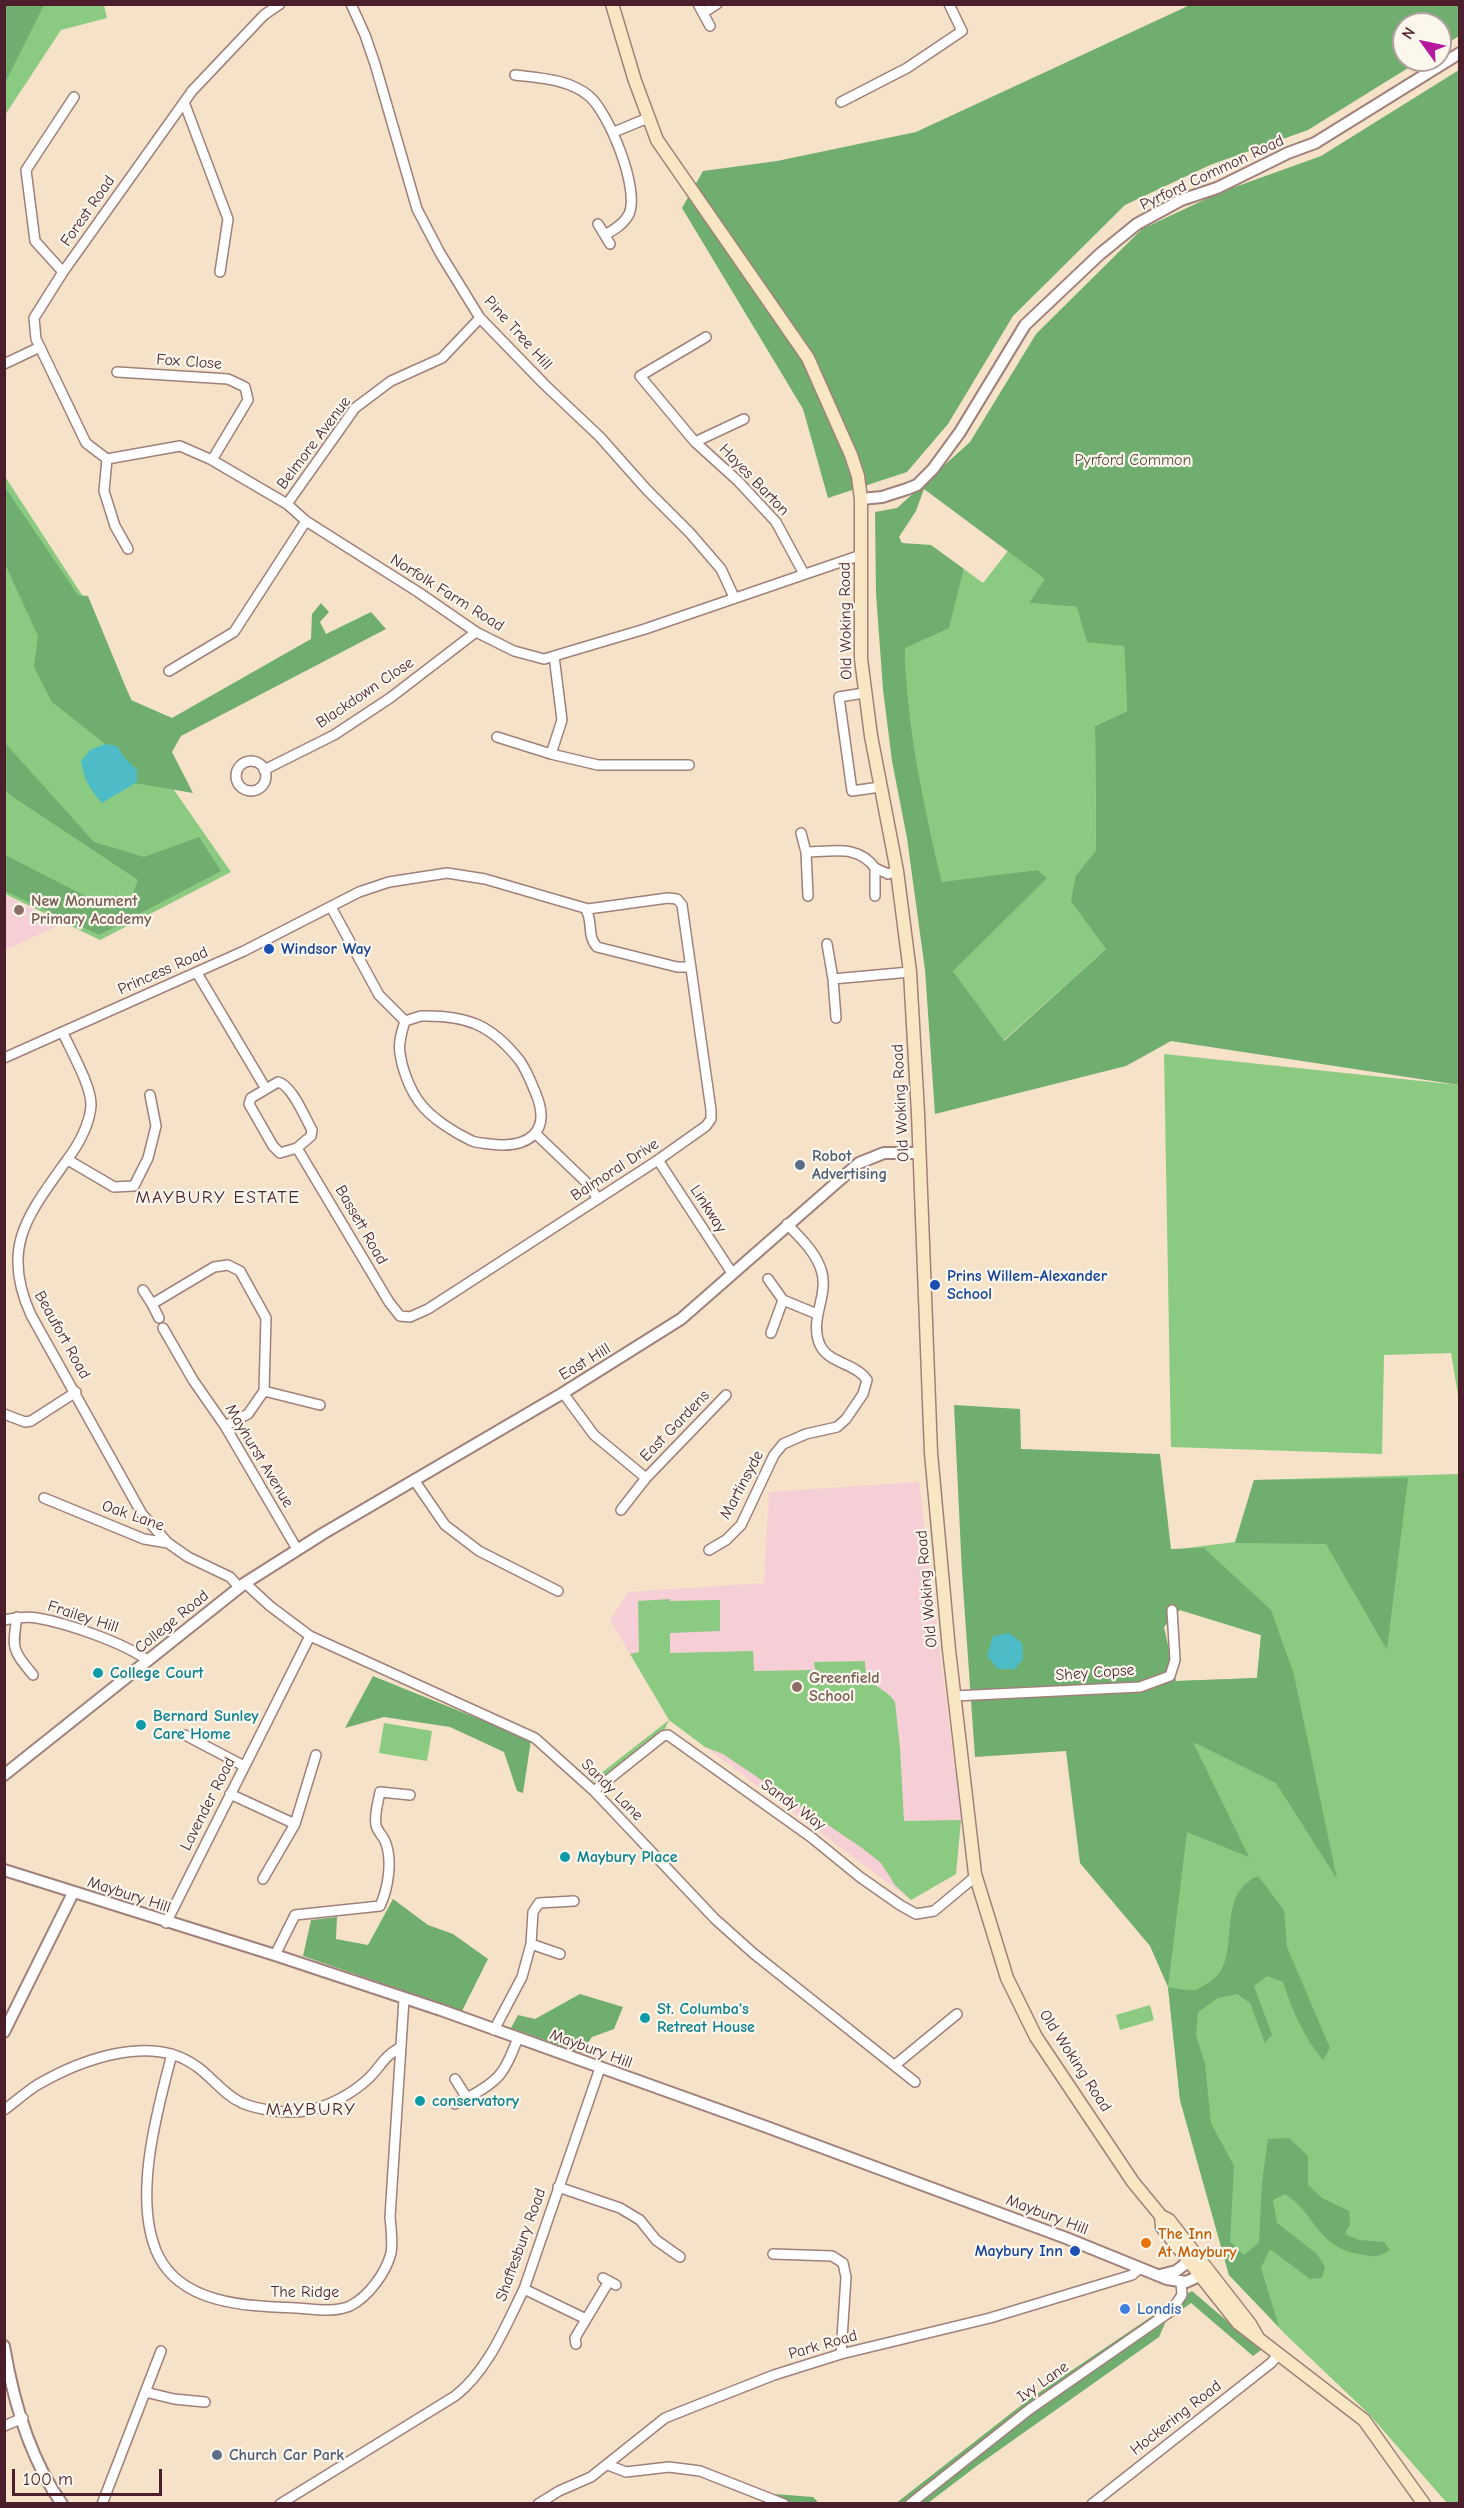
<!DOCTYPE html>
<html>
<head>
<meta charset="utf-8">
<style>
  body { margin:0 }
  #map { position:relative; width:1464px; height:2508px; overflow:hidden; background:#f5e2c8; font-family:"Comic Neue",sans-serif }
  canvas { display:block }
  .frame { position:absolute; inset:0; border:6px solid #4a1f2b; pointer-events:none }
  .north { position:absolute; left:1392px; top:12px; width:60px; height:60px; box-sizing:border-box; background:#fbf7ec; border:2px solid #b4a19f; border-radius:50%; rotate:303deg; font-size:16px; font-weight:700; line-height:24px; text-align:center; color:#4a1f2b }
  .north::after { content:''; display:block; margin:auto; width:21px; height:27px; background:#b5179e; clip-path:polygon(50% 0,100% 100%,50% 72%,0 100%) }
  .scale { position:absolute; left:12px; top:2469px; width:150px; height:27px; box-sizing:border-box; border:3px solid #4a1f2b; border-top:0; padding-left:8px; font-size:18px; line-height:21px; white-space:nowrap; color:#4a1f2b; -webkit-text-stroke:4px #fbf7ec; paint-order:stroke }
</style>
</head>
<body>
<div id="map">
<canvas width="1464" height="2508"></canvas>
<div class="frame"></div>
<div class="north">N</div>
<div class="scale">100 m</div>
</div>
<script>
const ctx = document.querySelector('canvas').getContext('2d');
ctx.lineJoin = 'round';
function fillPath(path, color) {
  ctx.fillStyle = color;
  ctx.fill(path, 'evenodd');
}
function stroke(path, color, width, dash) {
  ctx.strokeStyle = color;
  ctx.lineWidth = width;
  ctx.lineCap = dash ? 'butt' : 'round';
  ctx.setLineDash(dash || []);
  ctx.stroke(path);
}
function label(font, color, halo, rows, align = 'center') {
  ctx.font = font + ' "Comic Neue",sans-serif';
  ctx.lineWidth = 4.5;
  ctx.setLineDash([]);
  ctx.textBaseline = 'middle';
  ctx.strokeStyle = halo;
  ctx.fillStyle = color;
  for (const [text, x, y, turn = 0] of rows) {
    ctx.save();
    ctx.translate(x, y);
    ctx.rotate((+turn || 0) * Math.PI / 180);
    ctx.textAlign = isNaN(turn) ? turn : align;
    if (halo) ctx.strokeText(text, 0, 0);
    ctx.fillText(text, 0, 0);
    ctx.restore();
  }
}
fillPath(new Path2D(`
  M 5,895 L 62,924 L 5,950 Z
  M 919,1482 L 954,1765 L 962,1812 L 956,1874 L 911,1900 L 669,1720 L 610,1620 L 629,1592 L 764,1583 L 769,1492 Z`), '#f6cfd6');
fillPath(new Path2D(`
  M 5,5 L 104,5 L 107,18 L 61,30 L 5,115 Z
  M 4,475 L 82,595 L 174,790 L 231,872 L 100,940 L 5,894 Z
  M 1008,551 L 1046,579 L 1029,603 L 1077,607 L 1124,646 L 1127,711 L 1095,726 L 1096,852 L 1076,875 L 1106,949 L 1003,1041 L 953,971 L 1037,870 L 942,883 L 907,731 L 905,647 L 949,627 L 964,569 L 983,583 Z
  M 1164,1054 L 1459,1085 L 1459,1401 L 1451,1353 L 1384,1355 L 1382,1454 L 1171,1447 Z
  M 1459,1474 L 1459,2503 L 1447,2503 L 1368,2413 L 1285,2334 L 1229,2275 L 1180,2100 L 1168,1987 L 1177,1681 L 1257,1678 L 1261,1635 L 1180,1610 L 1179,1549 L 1235,1542 L 1254,1480 Z
  M 670,1599 L 670,1601 L 720,1600 L 720,1631 L 670,1633 L 670,1653 L 753,1651 L 754,1671 L 815,1670 L 814,1662 L 865,1661 C 864,1689 884,1684 895,1702 L 900,1748 L 904,1821 L 961,1820 L 956,1874 L 911,1900 L 895,1885 L 881,1863 L 862,1848 L 723,1754 L 705,1747 L 669,1720 L 664,1731 L 599,1782 L 591,1781 L 669,1720 L 630,1654 L 639,1652 L 638,1601 Z
  M 384,1723 L 432,1731 L 427,1761 L 379,1753 Z
  M 1150,2005 L 1154,2020 L 1120,2030 L 1116,2015 Z`), '#8bca81');
fillPath(new Path2D(`
  M 5,4 L 44,5 L 5,83 L 4,5 Z
  M 1190,5 L 1459,5 L 1459,36 L 1440,48 L 1440,24 L 1404,24 L 1404,60 L 1421,60 L 1308,130 L 1210,165 L 1125,205 L 1013,316 L 948,424 L 907,472 L 828,498 L 803,409 L 682,208 L 703,171 L 777,161 L 916,132 Z
  M 1459,70 L 1459,1085 L 1171,1041 L 1126,1066 L 935,1114 L 925,970 L 907,838 L 892,761 L 883,690 L 876,593 L 875,512 L 897,508 L 970,442 L 1036,334 L 1142,229 L 1221,192 L 1321,156 ZM 924,489 L 1045,579 L 1029,603 L 1077,607 L 1087,642 L 1124,646 L 1127,711 L 1095,726 L 1096,851 L 1076,875 L 1071,901 L 1106,949 L 1004,1041 L 953,971 L 1047,878 L 1037,870 L 942,882 C 924,806 906,727 905,648 L 949,628 L 964,569 L 931,545 L 902,543 L 899,537 L 916,511 Z
  M 4,486 L 78,595 L 88,596 L 131,700 L 172,718 L 311,639 L 312,614 L 321,603 L 329,612 L 320,622 L 326,634 L 371,612 L 386,629 L 181,736 L 172,752 L 193,793 L 129,782 L 104,743 L 52,702 L 34,667 L 38,636 L 5,564 Z
  M 5,743 L 94,842 L 144,857 L 199,837 L 221,871 L 99,935 L 5,891 L 5,855 L 93,900 L 129,904 L 138,880 L 10,795 L 5,789 Z
  M 954,1405 L 1020,1409 L 1021,1449 L 1160,1454 L 1171,1549 L 1204,1548 L 1271,1610 L 1294,1675 L 1337,1879 L 1276,1783 L 1193,1742 L 1249,1857 L 1187,1832 L 1168,1987 C 1175,1988 1188,1991 1196,1990 C 1199,1989 1204,1985 1208,1983 C 1246,1962 1211,1896 1258,1876 L 1284,1910 L 1287,1947 L 1330,2048 L 1323,2060 C 1303,2036 1293,2012 1283,1982 L 1267,1976 L 1254,1986 L 1272,2035 L 1265,2043 L 1250,2003 L 1237,1994 L 1218,1998 L 1198,2012 L 1196,2035 L 1205,2064 L 1211,2123 L 1234,2166 L 1230,2241 L 1244,2255 L 1259,2242 L 1262,2182 L 1268,2139 L 1289,2138 L 1308,2156 L 1308,2185 L 1322,2198 L 1349,2211 L 1350,2224 L 1345,2234 L 1359,2240 L 1384,2242 L 1390,2250 C 1376,2258 1374,2257 1359,2254 C 1316,2247 1316,2213 1285,2194 L 1273,2200 L 1277,2223 L 1317,2254 L 1325,2267 L 1322,2278 L 1310,2279 L 1270,2249 L 1261,2268 L 1279,2327 L 1229,2275 L 1180,2100 L 1168,1987 L 1150,1946 L 1080,1863 L 1066,1751 L 975,1757 L 962,1573 ZM 1180,1610 L 1261,1635 L 1257,1678 L 1176,1681 L 1164,1627 Z
  M 1408,1478 L 1387,1650 L 1326,1544 L 1235,1543 L 1254,1480 Z
  M 373,1676 L 531,1740 L 523,1793 L 517,1791 L 504,1752 L 450,1727 L 384,1717 L 345,1728 Z
  M 393,1899 L 428,1925 L 453,1934 L 488,1959 L 462,2011 L 303,1956 L 311,1920 L 337,1917 L 336,1939 L 368,1945 Z
  M 580,1994 L 623,2007 L 614,2029 L 592,2037 L 581,2053 L 511,2028 L 518,2015 L 535,2019 Z
  M 1192,2291 L 1261,2350 L 1253,2356 L 1191,2303 L 1166,2321 L 1159,2337 L 978,2465 L 928,2503 L 895,2504 L 1028,2400 L 1176,2300 Z
  M 774,2494 L 813,2497 L 819,2503 L 768,2504 Z`), '#70ae6f');
fillPath(new Path2D(`
  M 105,744 L 117,746 L 123,756 L 137,770 L 137,782 L 102,803 C 90,790 84,779 81,761 L 90,750 Z
  M 1009,1633 L 1022,1643 L 1023,1659 L 1015,1669 L 998,1669 L 987,1656 L 993,1636 Z`), '#4ebcc6');
const minor = new Path2D(`
  M 351,4 L 365,35 L 375,64 L 417,209 L 440,253 L 480,318 L 545,385 L 600,437 L 647,490 L 690,533 L 721,569 L 734,597
  M 698,4 L 710,26
  M 703,13 L 717,4
  M 515,75 C 539,78 569,79 589,96 C 609,113 640,189 629,214 C 624,224 614,230 605,235
  M 184,102 L 228,219 L 220,272
  M 841,102 L 907,68 L 962,31 L 949,4
  M 614,132 L 648,118
  M 598,224 L 610,244
  M 63,272 L 35,241 L 26,170 L 74,97
  M 706,337 L 640,376 L 695,442 L 738,481 L 776,522 L 804,574
  M 4,364 L 40,347
  M 117,372 L 228,379 L 245,387 L 248,400 L 212,460
  M 695,442 L 744,419
  M 107,459 L 180,446 L 212,460 L 287,504 L 306,521 L 418,592 L 476,632 L 514,651 L 544,659 L 645,629 L 861,555
  M 107,459 L 86,443 L 36,339 L 34,318 L 63,272 L 192,91 L 264,15 L 280,4
  M 107,459 L 104,491 L 115,526 L 128,549
  M 287,504 L 355,408 L 391,381 L 442,358 L 480,318
  M 169,671 L 234,632 L 306,521
  M 864,693 L 839,697 L 852,791 L 880,787
  M 497,737 L 551,754 L 598,765 L 689,765
  M 551,754 L 562,720 L 554,656
  M236 776a15 15 0 1 1 30 0a15 15 0 1 1-30 0Z
  M 264,770 L 334,735 L 390,698 L 476,632
  M 801,833 L 806,852 L 808,896
  M 806,852 C 833,852 858,844 875,868
  M 875,868 L 888,874 L 897,871
  M 875,896 L 875,868
  M 331,907 L 379,995 L 405,1021
  M 585,908 C 594,921 586,935 597,947 L 677,967 L 691,967
  M 827,944 L 833,979 L 836,1018
  M 197,973 L 266,1089
  M 833,979 L 910,972
  M 421,1016 C 466,1015 491,1024 520,1061 C 527,1071 531,1082 536,1094 C 552,1133 527,1149 490,1144 C 484,1143 477,1143 472,1141 C 455,1133 431,1118 420,1103 C 410,1090 402,1069 400,1053 C 398,1043 402,1031 405,1021 Z
  M 63,1033 C 71,1051 92,1087 91,1106 C 89,1126 79,1144 67,1160 C 28,1215 0,1247 31,1315 L 142,1514 L 168,1543
  M 4,1058 L 244,951 L 359,892 L 389,882 L 447,873 L 485,879 L 588,909 L 668,898 L 677,899 L 682,905 L 711,1110 L 711,1119 L 706,1126 L 658,1160 L 428,1309 L 410,1317 L 400,1316 L 389,1302 L 297,1148
  M 278,1082 C 292,1085 305,1118 312,1130 L 311,1136 L 297,1148 L 280,1153 L 273,1146 L 249,1104 L 251,1098 Z
  M 536,1134 L 588,1184 L 598,1199
  M 68,1160 L 114,1187 L 134,1186 L 148,1158 L 156,1126 L 150,1095
  M 658,1160 L 732,1273
  M 768,1279 L 783,1300 L 817,1314
  M 143,1290 L 152,1304
  M 159,1318 L 152,1304 L 214,1267 L 228,1265 L 240,1271 L 266,1318 L 264,1391 L 248,1414 L 225,1426
  M 163,1328 L 193,1380 L 225,1426 L 297,1549
  M 771,1333 L 783,1300
  M 264,1391 L 320,1405
  M 563,1393 L 594,1435 L 646,1478 L 621,1510
  M 4,1414 L 25,1422 L 31,1421 L 76,1392
  M 646,1478 L 726,1395
  M 414,1480 L 445,1525 L 479,1551 L 558,1591
  M 44,1498 L 144,1539 L 168,1543 L 188,1557 L 230,1577 L 239,1587
  M 709,1550 L 726,1540 L 741,1525 L 774,1455 L 783,1444 L 806,1434 L 837,1427 L 846,1419 L 863,1394 L 867,1380 C 856,1363 829,1364 820,1345 C 809,1320 828,1297 822,1273 C 817,1253 801,1239 787,1224
  M 245,1583 L 270,1606 L 310,1636 L 535,1738 L 594,1791 L 715,1919 L 753,1953 L 915,2082
  M 17,1617 C 12,1650 12,1649 33,1675
  M 4,1620 C 15,1618 27,1616 37,1618 C 67,1623 124,1643 147,1660
  M 954,1696 L 1140,1687 L 1170,1676 L 1175,1660 L 1172,1610
  M 185,1735 L 244,1766
  M 594,1791 L 663,1736 L 668,1735 L 811,1837 L 860,1877 L 900,1905 L 916,1914 L 934,1911 L 976,1876
  M 230,1794 L 295,1824 L 316,1755
  M 263,1879 L 295,1824
  M 166,1923 L 310,1636
  M 531,1944 L 560,1954
  M 275,1955 L 295,1915 L 380,1906 C 388,1889 393,1860 385,1841 C 383,1836 377,1831 376,1825 C 374,1814 378,1803 380,1792 L 410,1795
  M 494,2030 L 522,1977 L 531,1944 L 533,1912 L 539,1903 L 574,1901
  M 172,2054 C 157,2111 132,2200 158,2255 C 182,2305 248,2306 296,2308 C 312,2309 334,2313 350,2306 C 368,2297 386,2273 391,2253 C 393,2242 391,2228 390,2217 L 404,1999
  M 895,2065 L 957,2014
  M 455,2079 L 467,2098 C 501,2080 504,2073 518,2038
  M 455,2104 L 467,2098
  M 4,2110 C 15,2102 26,2092 37,2085 C 80,2060 151,2033 196,2066 C 212,2077 224,2095 242,2103 C 259,2110 287,2114 305,2111 C 328,2107 352,2094 369,2078 C 381,2066 384,2056 401,2047
  M 558,2187 L 620,2208 L 640,2220 L 656,2240 L 680,2257
  M 773,2254 L 832,2256 L 843,2263 L 846,2277 L 841,2354
  M 603,2278 L 616,2285
  M 524,2289 L 586,2319
  M 576,2344 L 575,2338 L 609,2281
  M 145,2392 L 174,2399 L 205,2402
  M 4,2426 L 23,2418
  M 608,2465 L 626,2472 L 669,2467 L 700,2471 L 784,2504
  M 102,2504 L 161,2351
  M 280,2504 L 455,2396 C 488,2371 506,2325 524,2289 L 600,2068
  M 538,2504 L 559,2491 L 591,2477 L 665,2418 L 695,2406 L 774,2375 L 841,2354 L 990,2318 L 1132,2275 L 1140,2268
  M 910,2504 L 1030,2409 L 1171,2311 L 1182,2295 L 1181,2282
  M 1092,2504 L 1271,2363 L 1278,2355`);
const tertiary = new Path2D(`
  M 861,499 L 882,497 L 907,489 L 917,485 L 933,469 L 960,432 L 1025,325 L 1100,254 L 1137,224 L 1181,200 L 1217,188 L 1288,153 L 1315,143 L 1460,53
  M 4,1775 L 245,1583 L 324,1533 L 563,1393 L 681,1319 L 859,1163 L 884,1153 L 920,1153
  M 4,1870 L 275,1955 L 441,2010 L 764,2126 L 1066,2238 L 1167,2279 L 1186,2282 L 1206,2273
  M 4,2032 L 73,1893
  M 1160,2275 L 1176,2271 L 1196,2256
  M 4,2346 C 13,2400 30,2459 62,2504`);
const secondary = new Path2D(`
  M 612,4 L 635,81 L 657,140 L 808,358 L 851,455 L 858,476 L 861,499 L 861,659 L 871,736 L 897,871 L 910,972 L 918,1113 L 931,1453 L 949,1650 L 975,1874 L 1007,1978 L 1036,2037 L 1133,2182 L 1161,2216 L 1169,2220 L 1250,2324 L 1257,2336
  M 1161,2216 L 1162,2227 L 1238,2323 L 1364,2420 L 1424,2504`);
stroke(minor, '#a0807a', 12);
stroke(tertiary, '#a0807a', 14);
stroke(secondary, '#a0807a', 15);
stroke(minor, '#fff', 9);
stroke(tertiary, '#fff', 10);
stroke(secondary, '#f9e7c3', 12);
for (const [x, y, r, color] of [
  [19,910,6,"#8d6e63"],
  [269,949,6,"#1a4fb4"],
  [800,1165,6,"#5c6f8a"],
  [935,1285,6,"#1a4fb4"],
  [98,1673,6,"#0f9aa8"],
  [797,1687,6,"#8d6e63"],
  [141,1725,6,"#0f9aa8"],
  [565,1857,6,"#0f9aa8"],
  [645,2018,6,"#0f9aa8"],
  [420,2101,6,"#0f9aa8"],
  [1146,2243,6,"#e8710a"],
  [1075,2251,6,"#1a4fb4"],
  [1125,2309,6,"#3f7fe0"],
  [217,2455,6,"#5c6f8a"]
]) {
  const dot = new Path2D();
  dot.arc(x, y, r, 0, 2 * Math.PI);
  ctx.fillStyle = color;
  ctx.fill(dot);
  stroke(dot, '#fbf7ec', 2);
}
label('16px', '#4a1f2b', '#fbf7ec', [
  ["Pyrford Common Road",1212,173,-25],
  ["Forest Road",88,211,-55],
  ["Pine Tree Hill",518,333,48],
  ["Fox Close",189,362,4],
  ["Belmore Avenue",314,443,-53],
  ["Hayes Barton",754,480,46],
  ["Norfolk Farm Road",447,593,32],
  ["Old Woking Road",846,621,-91],
  ["Blackdown Close",365,693,-34],
  ["Princess Road",163,971,-24],
  ["Old Woking Road",901,1103,-93],
  ["Balmoral Drive",615,1170,-33],
  ["Linkway",708,1209,57],
  ["Bassett Road",361,1225,60],
  ["Beaufort Road",62,1335,61],
  ["East Hill",585,1362,-31],
  ["East Gardens",675,1426,-46],
  ["Mayhurst Avenue",259,1456,59],
  ["Martinsyde",742,1485,-62],
  ["Oak Lane",133,1516,19],
  ["Old Woking Road",927,1589,-95],
  ["Frailey Hill",83,1617,18],
  ["College Road",172,1622,-39],
  ["Shey Copse",1095,1673,-4],
  ["Sandy Lane",612,1790,45],
  ["Lavender Road",208,1804,-63],
  ["Sandy Way",793,1805,36],
  ["Maybury Hill",129,1895,18],
  ["Maybury Hill",591,2049,20],
  ["Old Woking Road",1075,2061,57],
  ["Maybury Hill",1047,2215,21],
  ["Shaftesbury Road",521,2245,-70],
  ["The Ridge",305,2292],
  ["Park Road",823,2345,-16],
  ["Ivy Lane",1043,2382,-35],
  ["Hockering Road",1176,2418,-38]
]);
label('16px', '#5e5245', '#fbf7ec', [
  ["Pyrford Common",1133,460]
]);
label('bold 16px', '#785e54', '#fbf7ec', [
  ["New Monument",31,901],
  ["Primary Academy",31,919],
  ["Greenfield",809,1678],
  ["School",809,1696]
], 'left');
label('bold 16px', '#164399', '#fbf7ec', [
  ["Windsor Way",281,949],
  ["Prins Willem-Alexander",947,1276],
  ["School",947,1294],
  ["Maybury Inn",1063,2251,"right"]
], 'left');
label('bold 16px', '#4e5e75', '#fbf7ec', [
  ["Robot",812,1156],
  ["Advertising",812,1174],
  ["Church Car Park",229,2455]
], 'left');
label('bold 16px', '#0d838f', '#fbf7ec', [
  ["College Court",110,1673],
  ["Bernard Sunley",153,1716],
  ["Care Home",153,1734],
  ["Maybury Place",577,1857],
  ["St. Columba's",657,2009],
  ["Retreat House",657,2027],
  ["conservatory",432,2101]
], 'left');
label('bold 16px', '#c56008', '#fbf7ec', [
  ["The Inn",1158,2234],
  ["At Maybury",1158,2252]
], 'left');
label('bold 16px', '#366cbe', '#fbf7ec', [
  ["Londis",1137,2309]
], 'left');
ctx.letterSpacing = '1.5px';
label('18px', '#4a1f2b', '#fbf7ec', [
  ["MAYBURY ESTATE",218,1198],
  ["MAYBURY",311,2110]
]);
ctx.letterSpacing = '0px';
</script>
</body>
</html>
